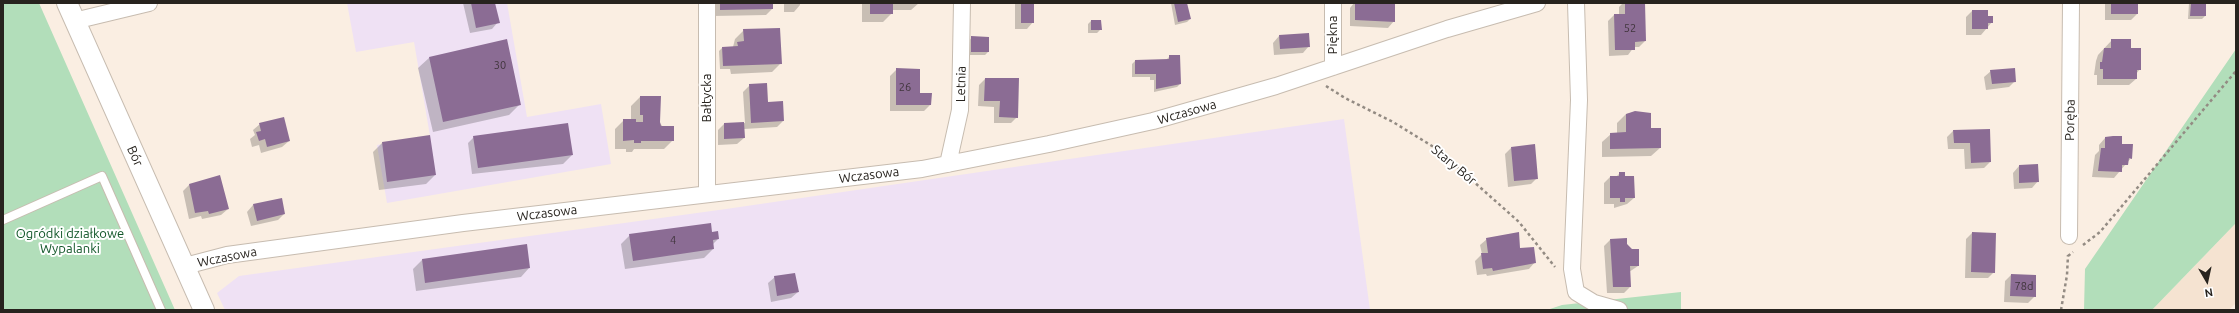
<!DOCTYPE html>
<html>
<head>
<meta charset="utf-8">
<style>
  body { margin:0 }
  #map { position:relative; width:2239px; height:313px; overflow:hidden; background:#faeee2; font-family:Ubuntu,sans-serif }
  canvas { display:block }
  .frame { position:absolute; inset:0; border:4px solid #27231e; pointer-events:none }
  .north { position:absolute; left:2187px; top:261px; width:40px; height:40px; -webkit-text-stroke:3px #fff; paint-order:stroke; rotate:171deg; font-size:11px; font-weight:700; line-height:16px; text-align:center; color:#27231e }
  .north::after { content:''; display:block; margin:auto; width:14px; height:18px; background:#27231e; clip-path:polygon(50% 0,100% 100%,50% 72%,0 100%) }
</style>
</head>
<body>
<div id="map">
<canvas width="2239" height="313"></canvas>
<div class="frame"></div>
<div class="north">N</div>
</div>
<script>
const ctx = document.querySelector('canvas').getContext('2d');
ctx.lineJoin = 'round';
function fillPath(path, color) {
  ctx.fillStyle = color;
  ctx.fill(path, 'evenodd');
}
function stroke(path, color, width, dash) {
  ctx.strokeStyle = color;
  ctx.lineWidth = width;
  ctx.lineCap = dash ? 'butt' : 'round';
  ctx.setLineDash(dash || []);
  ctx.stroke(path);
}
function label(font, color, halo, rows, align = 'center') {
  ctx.font = font + ' Ubuntu,sans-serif';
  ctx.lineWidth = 4;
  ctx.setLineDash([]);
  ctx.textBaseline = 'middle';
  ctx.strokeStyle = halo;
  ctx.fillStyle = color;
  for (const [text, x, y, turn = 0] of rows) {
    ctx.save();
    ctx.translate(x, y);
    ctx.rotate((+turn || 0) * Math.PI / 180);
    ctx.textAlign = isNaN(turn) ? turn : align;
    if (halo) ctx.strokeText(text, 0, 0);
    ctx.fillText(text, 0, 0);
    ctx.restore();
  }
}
fillPath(new Path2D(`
  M 2236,223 L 2236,303 L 2229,310 L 2152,310 Z`), '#f5e3d1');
fillPath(new Path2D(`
  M 347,3 L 507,3 L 527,117 L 601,104 L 611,164 L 387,203 L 377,145 L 430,136 L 414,42 L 356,52 Z
  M 1344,119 L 1370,310 L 225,310 L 217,293 L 239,276 L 726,209 Z`), '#efe1f4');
fillPath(new Path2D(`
  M 3,3 L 39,3 L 175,310 L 3,310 Z
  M 2236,49 L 2236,223 L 2152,310 L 2084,310 L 2085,269 Z
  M 1681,292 L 1681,310 L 1547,310 L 1562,305 Z`), '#b2deba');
fillPath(new Path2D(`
  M 463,3 L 494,3 L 498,22 L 492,29 L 470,33 Z
  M 714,3 L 772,3 L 772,9 L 766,15 L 714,16 Z
  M 784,3 L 800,3 L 800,5 L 794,12 L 784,12 Z
  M 862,3 L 919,3 L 911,10 L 892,10 L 892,13 L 883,22 L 862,22 Z
  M 1015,3 L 1033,3 L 1033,22 L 1027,29 L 1015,29 Z
  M 1171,3 L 1186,3 L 1190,19 L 1187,22 L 1175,25 Z
  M 1354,3 L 1394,3 L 1394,21 L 1388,28 L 1350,26 L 1350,8 Z
  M 1623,3 L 1644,3 L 1645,41 L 1639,47 L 1634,47 L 1628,55 L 1609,56 L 1608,21 L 1614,15 L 1619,15 L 1619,7 Z
  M 2105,3 L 2137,3 L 2137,14 L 2131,20 L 2105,20 Z
  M 2189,3 L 2205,3 L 2205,16 L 2202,19 L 2188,19 Z
  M 1972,11 L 1992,22 L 1981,35 L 1966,35 L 1966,17 Z
  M 1091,21 L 1100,21 L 1100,30 L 1097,33 L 1088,33 L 1088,24 Z
  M 744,30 L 781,63 L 772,72 L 731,74 L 730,69 L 720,69 L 719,51 L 722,48 L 733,47 L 735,39 Z
  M 1279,36 L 1309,46 L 1303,53 L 1274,55 L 1273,43 Z
  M 972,37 L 988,52 L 985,55 L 969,55 L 969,41 Z
  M 2112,40 L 2130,49 L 2140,69 L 2136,74 L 2136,79 L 2129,85 L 2097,85 L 2097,75 L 2094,75 L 2096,61 L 2098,55 Z
  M 506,41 L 520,104 L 509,115 L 433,132 L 418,68 L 429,58 Z
  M 1170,56 L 1180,84 L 1177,87 L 1154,92 L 1154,80 L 1150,80 L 1150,77 L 1132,77 L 1132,64 L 1135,61 L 1165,61 Z
  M 897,69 L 930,105 L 924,111 L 890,111 L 890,76 Z
  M 1991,71 L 2015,81 L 2009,87 L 1986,90 L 1984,77 Z
  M 985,79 L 1017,117 L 1011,123 L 994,123 L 994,107 L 978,106 L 979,85 Z
  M 750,85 L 783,121 L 777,127 L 744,129 L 744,138 L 737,144 L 718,145 L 718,130 L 724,124 L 745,123 L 743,92 Z
  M 640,97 L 673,140 L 664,149 L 634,149 L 632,152 L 626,152 L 626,149 L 615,149 L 615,129 L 624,120 L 631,120 L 631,106 Z
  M 1640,112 L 1660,148 L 1651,156 L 1602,157 L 1602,142 L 1611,134 L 1617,133 L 1617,123 L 1626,114 Z
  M 260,124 L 289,141 L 282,147 L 261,153 L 259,145 L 252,147 L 250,139 L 255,135 L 253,130 Z
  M 1989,130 L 1990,162 L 1984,168 L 1965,169 L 1964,149 L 1948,149 L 1947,137 L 1953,131 Z
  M 429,136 L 435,175 L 426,184 L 379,190 L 373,152 L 382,143 Z
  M 474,137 L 572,155 L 563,164 L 472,174 L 468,143 Z
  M 2105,138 L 2131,158 L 2114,178 L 2092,177 L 2095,155 L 2099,151 L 2099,145 Z
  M 1511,148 L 1537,178 L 1531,184 L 1508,187 L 1505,154 Z
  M 2019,166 L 2038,181 L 2032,188 L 2014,189 L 2013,173 Z
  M 1620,173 L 1624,177 L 1634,198 L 1627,204 L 1614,208 L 1614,204 L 1604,204 L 1604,183 L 1610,177 L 1616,177 Z
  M 220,177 L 228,209 L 221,215 L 202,219 L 201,216 L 189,219 L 183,191 L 189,185 Z
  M 281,199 L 284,214 L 278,220 L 251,226 L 247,212 L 253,205 Z
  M 711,233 L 718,239 L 713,244 L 713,249 L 704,258 L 625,269 L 621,244 L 630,235 Z
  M 1972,233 L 1994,272 L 1988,278 L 1965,278 L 1966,239 Z
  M 1487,239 L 1519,250 L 1535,262 L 1529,269 L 1487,276 L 1486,274 L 1477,275 L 1475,261 L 1482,254 L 1480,245 Z
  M 1610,240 L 1626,244 L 1638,266 L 1629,272 L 1630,287 L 1624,293 L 1607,293 L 1604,246 Z
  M 422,260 L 529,268 L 521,277 L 416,291 L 413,269 Z
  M 2011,275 L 2035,296 L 2028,303 L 2004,302 L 2005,281 Z
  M 775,277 L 798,292 L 791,298 L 771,302 L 768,283 Z`), '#0003');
fillPath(new Path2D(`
  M 471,3 L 495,3 L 500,23 L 476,28 Z
  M 720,3 L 773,3 L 773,9 L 720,10 Z
  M 870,3 L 893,3 L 893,14 L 870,14 Z
  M 1021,3 L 1034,3 L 1034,23 L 1021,23 Z
  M 1174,3 L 1187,3 L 1191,19 L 1178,22 Z
  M 1355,3 L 1395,3 L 1395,22 L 1355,20 Z
  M 1625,3 L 1645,3 L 1646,41 L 1635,42 L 1635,50 L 1615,50 L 1614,14 L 1625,14 Z
  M 2111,3 L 2138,3 L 2138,14 L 2111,14 Z
  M 2191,3 L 2206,3 L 2206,16 L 2190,16 Z
  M 1972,10 L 1988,10 L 1988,16 L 1993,16 L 1993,23 L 1988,23 L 1988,29 L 1972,29 Z
  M 1091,20 L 1101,20 L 1102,30 L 1091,30 Z
  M 780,28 L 782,64 L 723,66 L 722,47 L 738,46 L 737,42 L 744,41 L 743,29 Z
  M 1309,33 L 1310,47 L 1280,49 L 1279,35 Z
  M 971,36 L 989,37 L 989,52 L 971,52 Z
  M 507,39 L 521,105 L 443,122 L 429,57 Z
  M 2111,39 L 2131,39 L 2131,48 L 2141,48 L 2141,70 L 2137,70 L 2137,79 L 2103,79 L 2103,69 L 2100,69 L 2100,62 L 2102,62 L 2104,48 L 2111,48 Z
  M 1169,55 L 1180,55 L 1181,84 L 1156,89 L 1156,74 L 1135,74 L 1135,60 L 1169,59 Z
  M 896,68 L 920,69 L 920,93 L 932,93 L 931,105 L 896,105 Z
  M 2015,68 L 2016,82 L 1992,84 L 1990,70 Z
  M 985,78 L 1019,78 L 1018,118 L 999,117 L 1000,101 L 984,101 Z
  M 767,83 L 768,102 L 783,101 L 784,121 L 751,123 L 749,84 Z
  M 640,96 L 661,96 L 660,122 L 661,126 L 674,126 L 674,141 L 641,141 L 641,143 L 634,143 L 634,140 L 623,141 L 623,119 L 636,119 L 636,122 L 643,122 L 643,115 L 640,115 Z
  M 1635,111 L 1651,113 L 1651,128 L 1661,128 L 1661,148 L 1610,149 L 1610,133 L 1626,132 L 1626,114 Z
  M 284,117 L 290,141 L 267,147 L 265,139 L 259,141 L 256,132 L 261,131 L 259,123 Z
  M 744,122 L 745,138 L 724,139 L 724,123 Z
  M 568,123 L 573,155 L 478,168 L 473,136 Z
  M 1990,129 L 1991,162 L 1971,163 L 1970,143 L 1954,143 L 1953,130 Z
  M 430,135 L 436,175 L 387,182 L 382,142 Z
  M 2113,136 L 2122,136 L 2122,144 L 2133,144 L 2132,159 L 2129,158 L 2128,165 L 2122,165 L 2122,172 L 2098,171 L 2101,148 L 2105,148 L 2105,137 Z
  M 1535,144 L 1538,179 L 1514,181 L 1511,147 Z
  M 2038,164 L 2039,182 L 2019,183 L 2019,165 Z
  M 1619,172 L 1625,172 L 1625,176 L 1634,176 L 1635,198 L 1625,198 L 1625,202 L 1620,202 L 1620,198 L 1610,198 L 1610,176 L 1619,176 Z
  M 220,175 L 229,209 L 209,214 L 208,211 L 195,213 L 189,184 Z
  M 282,198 L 285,214 L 257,221 L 253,204 Z
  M 711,223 L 712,232 L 718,231 L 719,239 L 713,240 L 714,249 L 633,261 L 629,234 Z
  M 1519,232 L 1520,248 L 1534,247 L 1536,263 L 1493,271 L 1492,268 L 1483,269 L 1481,253 L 1488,253 L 1486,238 Z
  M 1972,232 L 1996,233 L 1995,273 L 1971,272 Z
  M 1627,238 L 1627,244 L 1632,249 L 1639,249 L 1639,266 L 1630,266 L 1631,287 L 1613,287 L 1610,239 Z
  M 527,244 L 530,268 L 425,283 L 422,259 Z
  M 795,273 L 799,292 L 777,296 L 774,276 Z
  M 2011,274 L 2036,275 L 2036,297 L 2010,296 Z`), '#8b6c94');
const service = new Path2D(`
  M 3,220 L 102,176 L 161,310`);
const minor = new Path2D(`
  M 707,3 L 707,194
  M 1333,3 L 1333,67
  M 1576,3 L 1579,100 L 1572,269 L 1576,292 L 1594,303 L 1619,310
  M 74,21 L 149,3
  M 948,164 L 960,110 L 962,3
  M 2069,236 L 2071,3
  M 185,266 L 227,255 L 463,223 L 922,169 L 1049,144 L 1153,121 L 1276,86 L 1447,29 L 1537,3`);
const tertiary = new Path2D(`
  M 67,3 L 204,310`);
stroke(service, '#c7bcb0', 10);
stroke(minor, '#c7bcb0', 18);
stroke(tertiary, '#c7bcb0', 22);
stroke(new Path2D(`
  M 1326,86 L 1345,98 L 1393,122 L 1437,149 L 1519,222 L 1555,267
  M 2083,245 L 2100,232 L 2236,71
  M 2068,256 L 2073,252
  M 2061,310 L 2067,275 L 2068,255`), '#938b83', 2.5, [3, 3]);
stroke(service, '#fff', 8);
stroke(minor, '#fff', 16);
stroke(tertiary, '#fff', 20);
label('11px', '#40353c', null, [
  ["52",1630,28],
  ["30",500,65],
  ["26",905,87],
  ["4",673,240],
  ["78d",2024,286]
]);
label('13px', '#27231e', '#fff', [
  ["Piękna",1333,35,-90],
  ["Letnia",961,84,-89],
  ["Bałtycka",707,98,-90],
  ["Wczasowa",1187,112,-16],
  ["Poręba",2070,120,-89],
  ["Bór",135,156,66],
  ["Stary Bór",1454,165,40],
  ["Wczasowa",869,175,-7],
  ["Wczasowa",547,213,-7],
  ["Wczasowa",227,257,-11]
]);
label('13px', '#125729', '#fff', [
  ["Ogródki działkowe",70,234],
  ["Wypalanki",70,249]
]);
</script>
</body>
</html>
